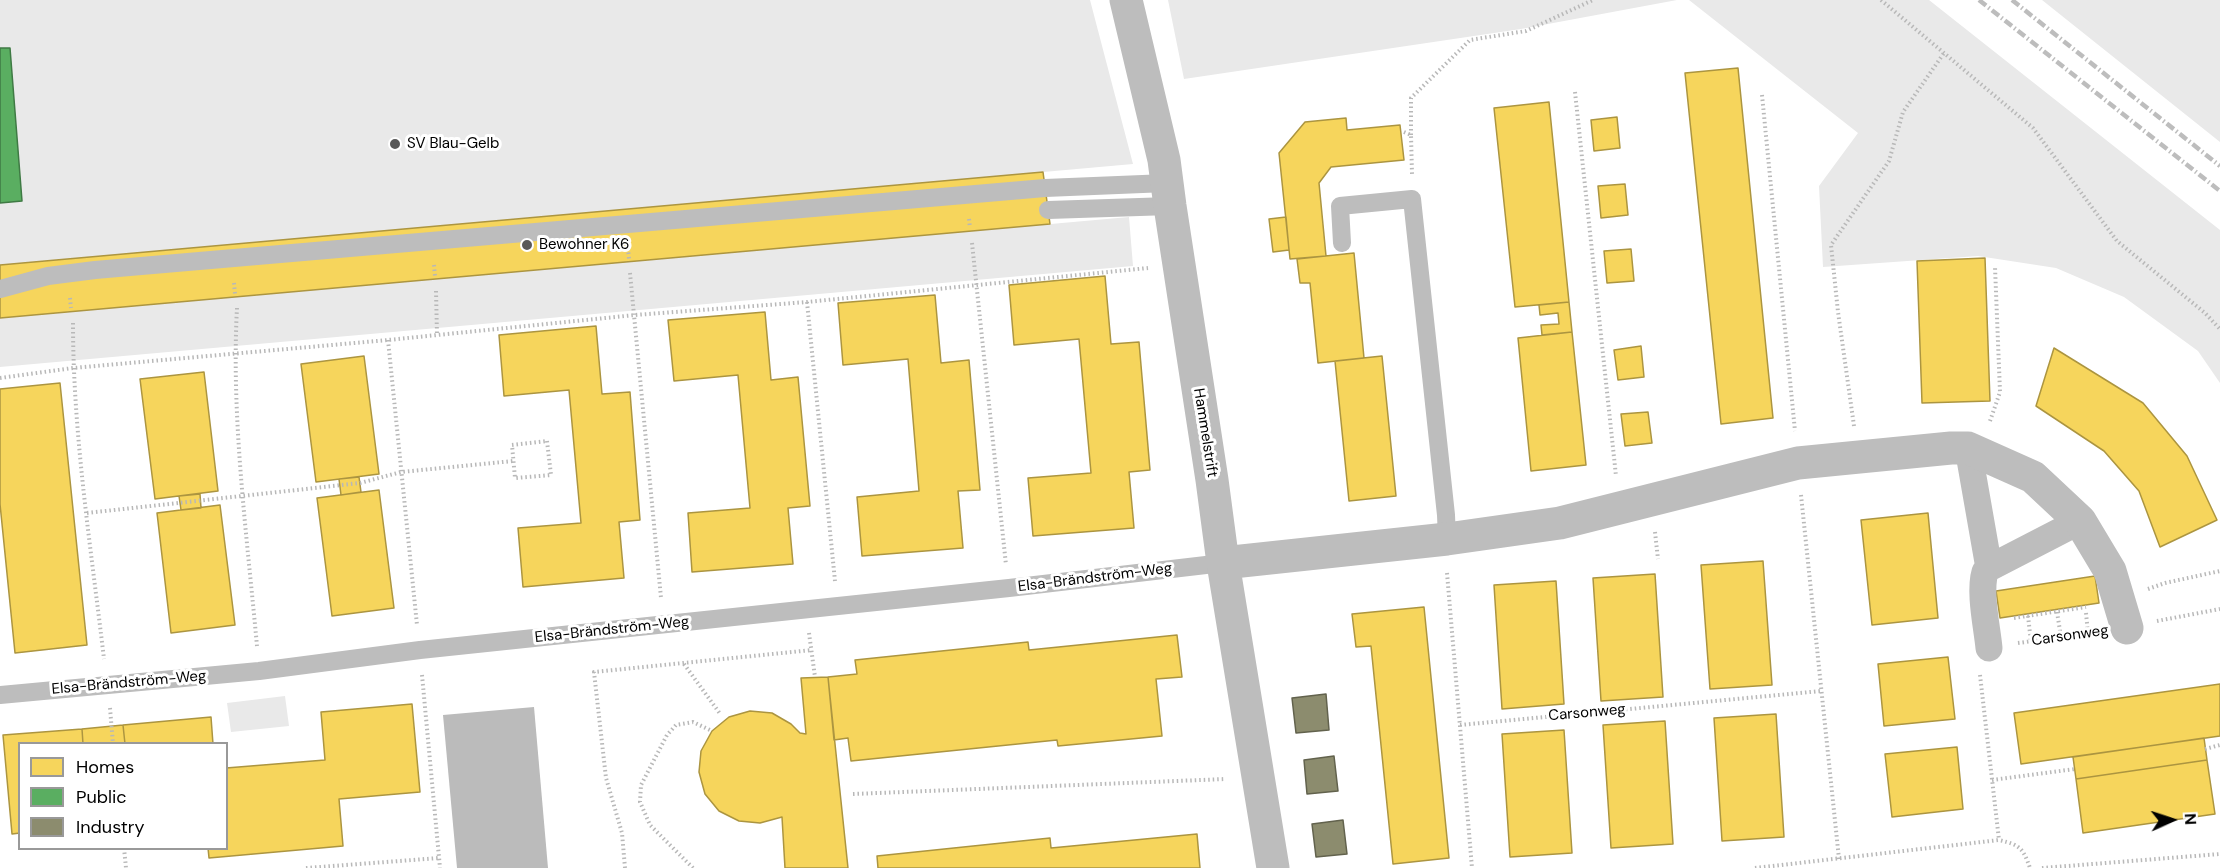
<!DOCTYPE html>
<html>
<head>
<meta charset="utf-8">
<style>
  body { margin:0 }
  #map { position:relative; width:2220px; height:868px; overflow:hidden; background:#fff; font-family:"DM Sans",sans-serif }
  canvas { display:block }
  .legend { position:absolute; left:18px; top:742px; width:210px; height:108px; box-sizing:border-box; background:#fff; border:2px solid #999; margin:0; padding:8px 10px; list-style:none; font-size:18px; color:#000 }
  .legend li { display:flex; align-items:center; gap:12px; height:30px }
  .legend b { width:30px; border:2px solid #999 }
  .north { position:absolute; left:2142px; top:790px; width:60px; height:60px; -webkit-text-stroke:4px #fff; paint-order:stroke; rotate:87deg; font-size:16px; font-weight:700; line-height:24px; text-align:center; color:#000 }
  .north::after { content:''; display:block; margin:auto; width:21px; height:27px; background:#000; clip-path:polygon(50% 0,100% 100%,50% 72%,0 100%) }
</style>
</head>
<body>
<div id="map">
<canvas width="2220" height="868"></canvas>
<ul class="legend">
<li><b style="height:16px;background:#f6d55c"></b>Homes</li>
<li><b style="height:16px;background:#5aae61"></b>Public</li>
<li><b style="height:16px;background:#8c8c6e"></b>Industry</li>
</ul>
<div class="north">N</div>
</div>
<script>
const ctx = document.querySelector('canvas').getContext('2d');
ctx.lineJoin = 'round';
function fillPath(path, color) {
  ctx.fillStyle = color;
  ctx.fill(path, 'evenodd');
}
function stroke(path, color, width, dash) {
  ctx.strokeStyle = color;
  ctx.lineWidth = width;
  ctx.lineCap = dash ? 'butt' : 'round';
  ctx.setLineDash(dash || []);
  ctx.stroke(path);
}
function label(font, color, halo, rows, align = 'center') {
  ctx.font = font + ' "DM Sans",sans-serif';
  ctx.lineWidth = 6;
  ctx.setLineDash([]);
  ctx.textBaseline = 'middle';
  ctx.strokeStyle = halo;
  ctx.fillStyle = color;
  for (const [text, x, y, turn = 0] of rows) {
    ctx.save();
    ctx.translate(x, y);
    ctx.rotate((+turn || 0) * Math.PI / 180);
    ctx.textAlign = isNaN(turn) ? turn : align;
    if (halo) ctx.strokeText(text, 0, 0);
    ctx.fillText(text, 0, 0);
    ctx.restore();
  }
}
fillPath(new Path2D(`
  M 0,0 L 1090,0 L 1133,164 L 0,265 Z
  M 1168,0 L 1677,0 L 1521,29 L 1184,79 Z
  M 1689,0 L 1929,0 L 2220,230 L 2220,383 L 2198,351 L 2124,297 L 2056,268 L 1978,256 L 1823,267 L 1819,186 L 1858,133 Z
  M 2042,0 L 2220,0 L 2220,142 Z
  M 1129,217 L 1133,266 L 0,367 L 0,318 Z
  M 285,696 L 289,726 L 231,732 L 227,703 Z`), '#e9e9e9');
fillPath(new Path2D(`
  M 534,707 L 548,868 L 457,868 L 443,715 Z`), '#bbb');
const homes = new Path2D(`
  M 1738,68 L 1773,418 L 1721,424 L 1685,73 Z
  M 1549,102 L 1569,302 L 1515,307 L 1494,108 Z
  M 1617,117 L 1620,148 L 1594,151 L 1591,120 Z
  M 1346,118 L 1347,130 L 1400,125 L 1404,160 L 1331,167 L 1319,183 L 1326,256 L 1290,259 L 1279,153 L 1305,122 Z
  M 1043,172 L 1050,224 L 0,318 L 0,265 Z
  M 1625,184 L 1628,215 L 1601,218 L 1598,186 Z
  M 1286,217 L 1289,250 L 1273,252 L 1269,219 Z
  M 1631,249 L 1634,281 L 1607,283 L 1604,251 Z
  M 1354,253 L 1364,358 L 1318,363 L 1310,283 L 1300,283 L 1297,259 Z
  M 1985,258 L 1990,401 L 1922,403 L 1917,261 Z
  M 1105,276 L 1111,344 L 1139,342 L 1150,470 L 1129,472 L 1134,528 L 1033,536 L 1028,478 L 1091,473 L 1079,339 L 1014,345 L 1009,285 Z
  M 935,295 L 941,363 L 969,360 L 980,490 L 958,491 L 963,548 L 862,556 L 857,497 L 919,491 L 908,359 L 843,365 L 838,303 Z
  M 1569,302 L 1572,332 L 1542,335 L 1541,325 L 1559,324 L 1558,313 L 1540,315 L 1539,305 Z
  M 765,312 L 771,380 L 798,377 L 810,506 L 788,508 L 793,564 L 692,572 L 688,513 L 750,508 L 738,375 L 674,381 L 668,320 Z
  M 596,326 L 602,394 L 630,392 L 640,520 L 619,522 L 624,578 L 523,587 L 518,528 L 581,523 L 569,390 L 504,396 L 499,335 Z
  M 1572,332 L 1586,465 L 1531,471 L 1518,338 Z
  M 1641,346 L 1644,377 L 1618,380 L 1614,350 Z
  M 2054,348 L 2143,403 L 2187,456 L 2217,520 L 2160,547 L 2139,491 L 2104,451 L 2036,406 Z
  M 364,356 L 379,474 L 316,482 L 301,364 Z
  M 1382,356 L 1396,496 L 1349,501 L 1335,361 Z
  M 204,372 L 218,491 L 155,499 L 140,379 Z
  M 60,383 L 87,645 L 15,653 L 0,504 L 0,389 Z
  M 1648,412 L 1652,443 L 1625,446 L 1621,414 Z
  M 359,477 L 361,492 L 341,495 L 339,479 Z
  M 379,490 L 394,608 L 332,616 L 317,498 Z
  M 200,494 L 201,508 L 181,510 L 179,496 Z
  M 220,505 L 235,625 L 171,633 L 157,513 Z
  M 1928,513 L 1938,618 L 1872,625 L 1861,520 Z
  M 1763,561 L 1772,685 L 1710,689 L 1701,565 Z
  M 1655,574 L 1663,697 L 1601,701 L 1593,578 Z
  M 2095,576 L 2099,603 L 2000,618 L 1996,591 Z
  M 1556,581 L 1564,704 L 1502,709 L 1494,585 Z
  M 1424,607 L 1449,858 L 1393,864 L 1371,646 L 1356,647 L 1352,614 Z
  M 1177,635 L 1182,677 L 1156,679 L 1162,736 L 1058,746 L 1057,740 L 851,761 L 848,738 L 834,740 L 828,677 L 857,674 L 855,660 L 1028,642 L 1029,650 Z
  M 1948,657 L 1955,719 L 1884,726 L 1878,664 Z
  M 828,677 L 848,868 L 785,868 L 782,817 L 760,823 L 739,821 L 719,811 L 705,794 L 699,772 L 701,751 L 712,731 L 729,717 L 750,711 L 772,713 L 791,724 L 800,733 L 806,734 L 801,678 Z
  M 2220,684 L 2220,736 L 2021,764 L 2014,713 Z
  M 412,704 L 420,792 L 339,799 L 343,846 L 209,858 L 208,848 L 226,848 L 226,768 L 325,760 L 321,712 Z
  M 1776,714 L 1784,837 L 1722,841 L 1714,718 Z
  M 211,717 L 213,744 L 125,744 L 123,725 Z
  M 1665,721 L 1673,844 L 1611,848 L 1603,725 Z
  M 123,725 L 125,744 L 83,744 L 82,729 Z
  M 82,729 L 83,744 L 20,744 L 20,833 L 12,834 L 3,735 Z
  M 1564,730 L 1572,853 L 1510,857 L 1502,734 Z
  M 2204,738 L 2207,760 L 2076,779 L 2073,757 Z
  M 1957,747 L 1963,809 L 1892,817 L 1885,754 Z
  M 2207,760 L 2215,814 L 2083,833 L 2076,779 Z
  M 1197,834 L 1200,868 L 878,868 L 877,856 L 1050,838 L 1051,848 Z`);
fillPath(homes, '#f6d55c');
stroke(homes, '#ac9540', 1.5);
const public = new Path2D(`
  M 0,48 L 10,48 L 22,201 L 0,203 Z`);
fillPath(public, '#5aae61');
stroke(public, '#3f7a44', 1.5);
const industry = new Path2D(`
  M 1326,694 L 1329,730 L 1296,733 L 1292,698 Z
  M 1334,756 L 1338,791 L 1307,794 L 1304,760 Z
  M 1343,820 L 1347,854 L 1316,857 L 1312,824 Z`);
fillPath(industry, '#8c8c6e');
stroke(industry, '#62624d', 1.5);
stroke(new Path2D(`
  M 1881,0 L 2033,128 L 2117,241 L 2205,313 L 2220,329
  M 1575,92 L 1616,476
  M 1762,95 L 1795,431
  M 1404,132 L 1411,135 L 1412,174
  M 1411,135 L 1411,98 L 1470,40 L 1526,31 L 1593,0
  M 969,219 L 970,228
  M 972,243 L 1006,565
  M 628,248 L 629,259
  M 434,265 L 435,276
  M 630,273 L 661,598
  M 234,283 L 235,294
  M 436,291 L 437,335
  M 70,298 L 71,308
  M 807,302 L 835,581
  M 237,308 C 231,418 247,536 257,646
  M 73,323 C 73,435 91,548 104,659
  M 388,340 L 417,625
  M 0,378 L 73,368 L 388,340 L 635,315 L 807,302 L 1148,268
  M 1990,421 L 2000,392 L 1995,267
  M 1854,426 L 1838,312 L 1831,245 L 1889,161 L 1903,112 L 1944,53
  M 547,441 L 551,475 L 515,478 L 512,445 Z
  M 1801,495 L 1839,859
  M 87,513 L 360,483 L 401,472 L 513,461
  M 1655,532 L 1658,559
  M 1447,573 L 1472,868
  M 2148,589 L 2165,583 L 2220,571
  M 2057,612 L 2061,637
  M 2086,613 L 2088,633
  M 2028,616 L 2031,642
  M 2014,618 L 2086,607
  M 2157,621 L 2220,609
  M 809,633 L 815,677
  M 2018,643 L 2094,633
  M 684,664 L 721,715
  M 422,675 L 440,868
  M 1980,675 L 1999,840
  M 110,708 L 113,744
  M 1460,725 L 1821,691
  M 2205,749 L 2220,745
  M 1992,780 L 2075,769
  M 853,794 L 1226,779
  M 124,848 L 126,868
  M 306,868 L 439,858
  M 625,868 L 622,833 L 606,778 L 594,672 L 812,650
  M 693,868 L 650,825 L 640,802 L 641,785 L 667,735 L 676,725 L 693,722 L 712,731
  M 1755,868 L 1999,840 C 2020,845 2023,848 2030,868
  M 2042,868 L 2220,854`), '#b8b8b8', 4, [1.5, 3]);
stroke(new Path2D(`
  M 1048,210 L 1170,206
  M 1342,243 L 1340,206 L 1412,199 L 1446,515 L 1447,539
  M 0,289 L 48,276 L 95,270 L 1045,188 L 1167,183
  M 0,695 L 259,671 L 420,650 L 1009,588 L 1223,563`), '#bdbdbd', 18);
stroke(new Path2D(`
  M 1968,448 L 1989,568 L 2080,521
  M 1985,572 C 1979,592 1987,627 1989,648`), '#bdbdbd', 27);
stroke(new Path2D(`
  M 1126,0 L 1164,160 L 1170,206 L 1212,480 L 1223,563 L 1273,868
  M 1223,563 L 1447,539 L 1560,523 L 1798,463 L 1951,448 L 1968,448 L 2033,477 L 2080,521 L 2110,571 L 2127,628`), '#bdbdbd', 33);
stroke(new Path2D(`
  M 1979,0 L 2220,191
  M 2012,0 L 2220,166`), '#bdbdbd', 4.5, [9, 3, 1.5, 3]);
for (const [x, y, r, color] of [
  [395,144,6,"#595959"],
  [527,245,6,"#595959"]
]) {
  const dot = new Path2D();
  dot.arc(x, y, r, 0, 2 * Math.PI);
  ctx.fillStyle = color;
  ctx.fill(dot);
  stroke(dot, '#fff', 2);
}
label('15px', '#000', '#fff', [
  ["SV Blau-Gelb",407,144],
  ["Bewohner K6",539,245]
], 'left');
label('15px', '#000', '#fff', [
  ["Hammelstrift",1205,433,81],
  ["Elsa-Brändström-Weg",1095,578,-7],
  ["Elsa-Brändström-Weg",612,630,-6],
  ["Carsonweg",2070,636,-8],
  ["Elsa-Brändström-Weg",129,683,-5],
  ["Carsonweg",1587,713,-5]
]);
</script>
</body>
</html>
